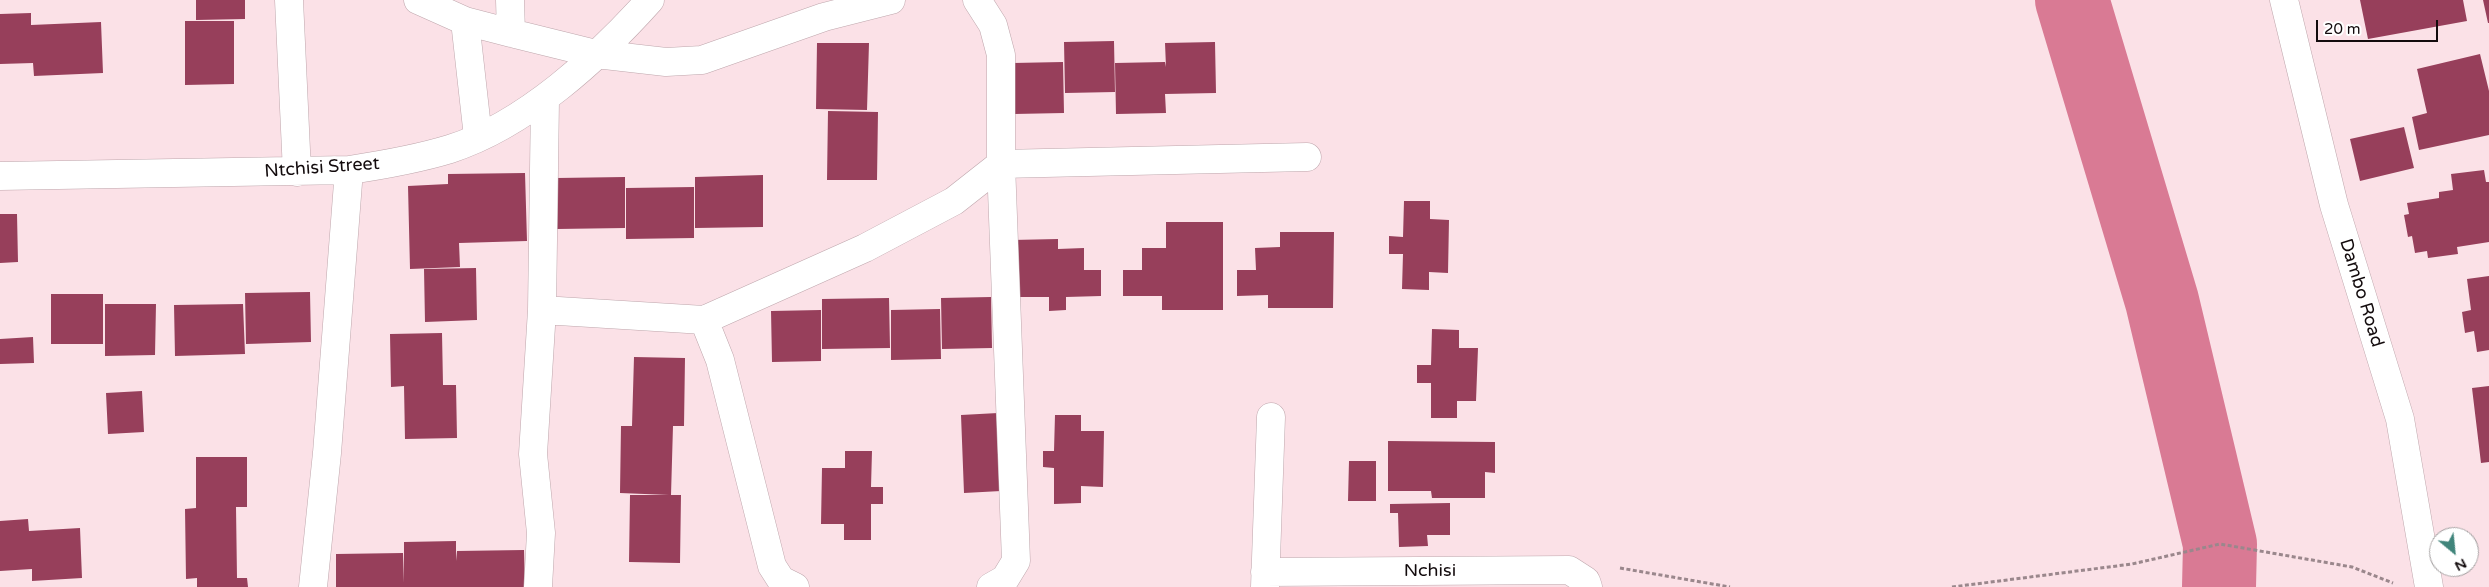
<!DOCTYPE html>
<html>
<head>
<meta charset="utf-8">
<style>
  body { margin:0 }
  #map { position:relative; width:2489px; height:587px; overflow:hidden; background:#fbe1e7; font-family:"Varela Round",sans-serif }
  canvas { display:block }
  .north { position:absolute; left:2429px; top:527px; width:50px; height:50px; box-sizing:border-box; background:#fff; border:1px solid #a19d9e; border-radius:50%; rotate:152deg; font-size:14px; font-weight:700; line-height:20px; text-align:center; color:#130b0d }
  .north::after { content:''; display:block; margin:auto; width:18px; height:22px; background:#40857b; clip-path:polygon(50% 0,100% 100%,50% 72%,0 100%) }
  .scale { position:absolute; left:2316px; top:20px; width:122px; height:22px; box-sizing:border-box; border:2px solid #130b0d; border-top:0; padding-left:6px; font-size:15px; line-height:18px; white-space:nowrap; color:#130b0d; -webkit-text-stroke:4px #fff; paint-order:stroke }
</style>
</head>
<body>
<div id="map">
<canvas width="2489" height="587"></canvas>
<div class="north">N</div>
<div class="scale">20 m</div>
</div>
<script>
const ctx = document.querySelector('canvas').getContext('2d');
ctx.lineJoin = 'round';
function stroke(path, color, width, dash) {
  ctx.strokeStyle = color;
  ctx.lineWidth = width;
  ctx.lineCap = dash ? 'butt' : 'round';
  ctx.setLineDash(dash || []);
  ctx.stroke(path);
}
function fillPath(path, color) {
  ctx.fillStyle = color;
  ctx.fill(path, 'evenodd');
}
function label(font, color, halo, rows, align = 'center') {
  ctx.font = font + ' "Varela Round",sans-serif';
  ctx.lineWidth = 5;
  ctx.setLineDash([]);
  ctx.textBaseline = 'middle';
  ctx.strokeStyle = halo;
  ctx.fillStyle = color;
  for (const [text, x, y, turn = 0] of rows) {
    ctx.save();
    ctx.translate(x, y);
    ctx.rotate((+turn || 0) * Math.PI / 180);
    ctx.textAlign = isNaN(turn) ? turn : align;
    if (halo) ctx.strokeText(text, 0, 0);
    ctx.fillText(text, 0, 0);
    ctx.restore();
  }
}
stroke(new Path2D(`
  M 2072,0 L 2162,301 L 2220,544 L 2219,587`), '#d97a94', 74);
fillPath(new Path2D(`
  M 196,0 L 245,0 L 245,19 L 196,20 Z
  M 2360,0 L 2463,0 L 2467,21 L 2368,39 Z
  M 2483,0 L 2489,0 L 2489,23 L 2488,23 Z
  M 31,13 L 31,25 L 101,22 L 103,73 L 34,76 L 33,63 L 0,64 L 0,14 Z
  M 185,21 L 234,21 L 234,84 L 185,85 Z
  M 1114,41 L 1115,92 L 1065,93 L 1064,42 Z
  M 1215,42 L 1216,93 L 1165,94 L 1166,113 L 1116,114 L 1115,63 L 1165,62 L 1166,67 L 1165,43 Z
  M 817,43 L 869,43 L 867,110 L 816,109 Z
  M 2480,54 L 2489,91 L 2489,135 L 2419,150 L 2412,117 L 2427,113 L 2417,69 Z
  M 1063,62 L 1064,113 L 1014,114 L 1013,63 Z
  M 828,111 L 878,112 L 877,180 L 827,180 Z
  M 2404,127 L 2414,168 L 2360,181 L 2350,139 Z
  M 2484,170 L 2486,182 L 2489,182 L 2489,242 L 2457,247 L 2458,254 L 2428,258 L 2427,251 L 2415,253 L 2412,236 L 2408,237 L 2404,215 L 2409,214 L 2407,203 L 2439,198 L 2439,192 L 2453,190 L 2451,174 Z
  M 525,173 L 527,241 L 459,243 L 460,267 L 410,269 L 408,186 L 448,184 L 448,174 Z
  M 763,175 L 763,227 L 695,228 L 695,177 Z
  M 625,177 L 625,228 L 557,229 L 557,178 Z
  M 694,187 L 694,238 L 626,239 L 626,188 Z
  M 1404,201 L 1430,201 L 1430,219 L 1449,220 L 1448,273 L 1429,272 L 1429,290 L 1402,289 L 1403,254 L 1389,254 L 1389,236 L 1403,237 Z
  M 0,214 L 17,214 L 18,262 L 0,263 Z
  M 1166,222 L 1223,222 L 1223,310 L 1162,310 L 1162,296 L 1123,296 L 1123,270 L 1142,270 L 1142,248 L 1166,248 Z
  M 1280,232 L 1334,232 L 1333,308 L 1268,308 L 1268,295 L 1237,296 L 1237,270 L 1256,270 L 1255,248 L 1280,247 Z
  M 1058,239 L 1058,249 L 1084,248 L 1084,270 L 1101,270 L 1101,296 L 1066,297 L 1066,310 L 1049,311 L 1049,297 L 1013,297 L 1012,240 Z
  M 476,268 L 477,320 L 425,322 L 424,269 Z
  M 2489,276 L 2489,350 L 2477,352 L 2474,331 L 2465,333 L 2462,312 L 2471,310 L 2467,279 Z
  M 310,292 L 311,342 L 246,344 L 245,293 Z
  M 51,294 L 103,294 L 103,344 L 51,344 Z
  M 991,297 L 992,348 L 942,349 L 941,298 Z
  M 889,298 L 890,348 L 822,349 L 822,299 Z
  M 105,304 L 156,304 L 155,355 L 105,356 Z
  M 243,304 L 245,354 L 175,356 L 174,305 Z
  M 940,309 L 941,359 L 891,360 L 891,310 Z
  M 821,310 L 821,361 L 772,362 L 771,311 Z
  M 1432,329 L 1459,330 L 1459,348 L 1478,348 L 1476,401 L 1457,401 L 1457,418 L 1431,418 L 1431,383 L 1417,383 L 1417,365 L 1431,365 Z
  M 442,333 L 443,385 L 456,385 L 457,438 L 405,439 L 404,386 L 391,387 L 390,334 Z
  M 33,337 L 34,363 L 0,364 L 0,339 Z
  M 634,357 L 685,358 L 684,426 L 673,426 L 671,495 L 681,495 L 680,563 L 629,562 L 630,495 L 669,495 L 620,493 L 621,426 L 632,426 Z
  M 2489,386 L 2489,462 L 2481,463 L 2472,388 Z
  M 142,391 L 144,432 L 108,434 L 106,393 Z
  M 998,413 L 1001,491 L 964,493 L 961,415 Z
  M 1055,415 L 1081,415 L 1081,431 L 1104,431 L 1103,487 L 1081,486 L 1081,503 L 1054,504 L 1054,468 L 1043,467 L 1043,451 L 1054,451 Z
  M 1388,441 L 1495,442 L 1495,473 L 1485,472 L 1485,498 L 1432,498 L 1431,491 L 1388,491 Z
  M 845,451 L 872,451 L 871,487 L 883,487 L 883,504 L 871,504 L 871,540 L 844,540 L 844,524 L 821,524 L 822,468 L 845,468 Z
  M 196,457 L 247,457 L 247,507 L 236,507 L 237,578 L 247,578 L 248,587 L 197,587 L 197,578 L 186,579 L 185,509 L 196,508 Z
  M 1349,461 L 1376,461 L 1376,501 L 1348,501 Z
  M 1450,503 L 1450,535 L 1427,535 L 1428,546 L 1399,547 L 1398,513 L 1390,513 L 1390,504 Z
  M 28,519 L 29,531 L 80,528 L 82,578 L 32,581 L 32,569 L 0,571 L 0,521 Z
  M 456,541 L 456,561 L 457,551 L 524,550 L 525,587 L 336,587 L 336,554 L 403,553 L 404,583 L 404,542 Z`), '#973f5b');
const minor = new Path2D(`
  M 289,0 L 297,172
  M 418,0 L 465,21 L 511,33 L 596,54 L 666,62 L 702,60 L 824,17 L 891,0
  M 510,0 L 511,33
  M 977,0 L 993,25 L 1001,55 L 1001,164 L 1016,561 L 1005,579 L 991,587
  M 2284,0 L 2334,205 L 2400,419 L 2429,587
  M 465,21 L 478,137
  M 0,176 L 349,170 C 383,165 417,159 450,149 C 525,125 598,58 650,0
  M 542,310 L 704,320 L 720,360 L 772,566 L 781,580 L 795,587
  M 704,320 L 865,248 L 954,201 L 1001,164 L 1307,157
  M 1265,572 L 1569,570 L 1586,581 L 1588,587
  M 313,587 L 327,453 L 349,170
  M 538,587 L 541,533 L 533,454 L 542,310 L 545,99
  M 1265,587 L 1271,417`);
stroke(minor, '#bea6ac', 29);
stroke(new Path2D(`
  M 1620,568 L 1730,587
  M 1952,587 L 2132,564 L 2220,544 L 2352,567 L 2393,583`), '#9a878c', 3, [4, 2.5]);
stroke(minor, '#fff', 28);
label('18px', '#130b0d', '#fff', [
  ["Ntchisi Street",322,168,-4],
  ["Dambo Road",2361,293,73],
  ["Nchisi",1430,571]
]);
</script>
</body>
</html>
